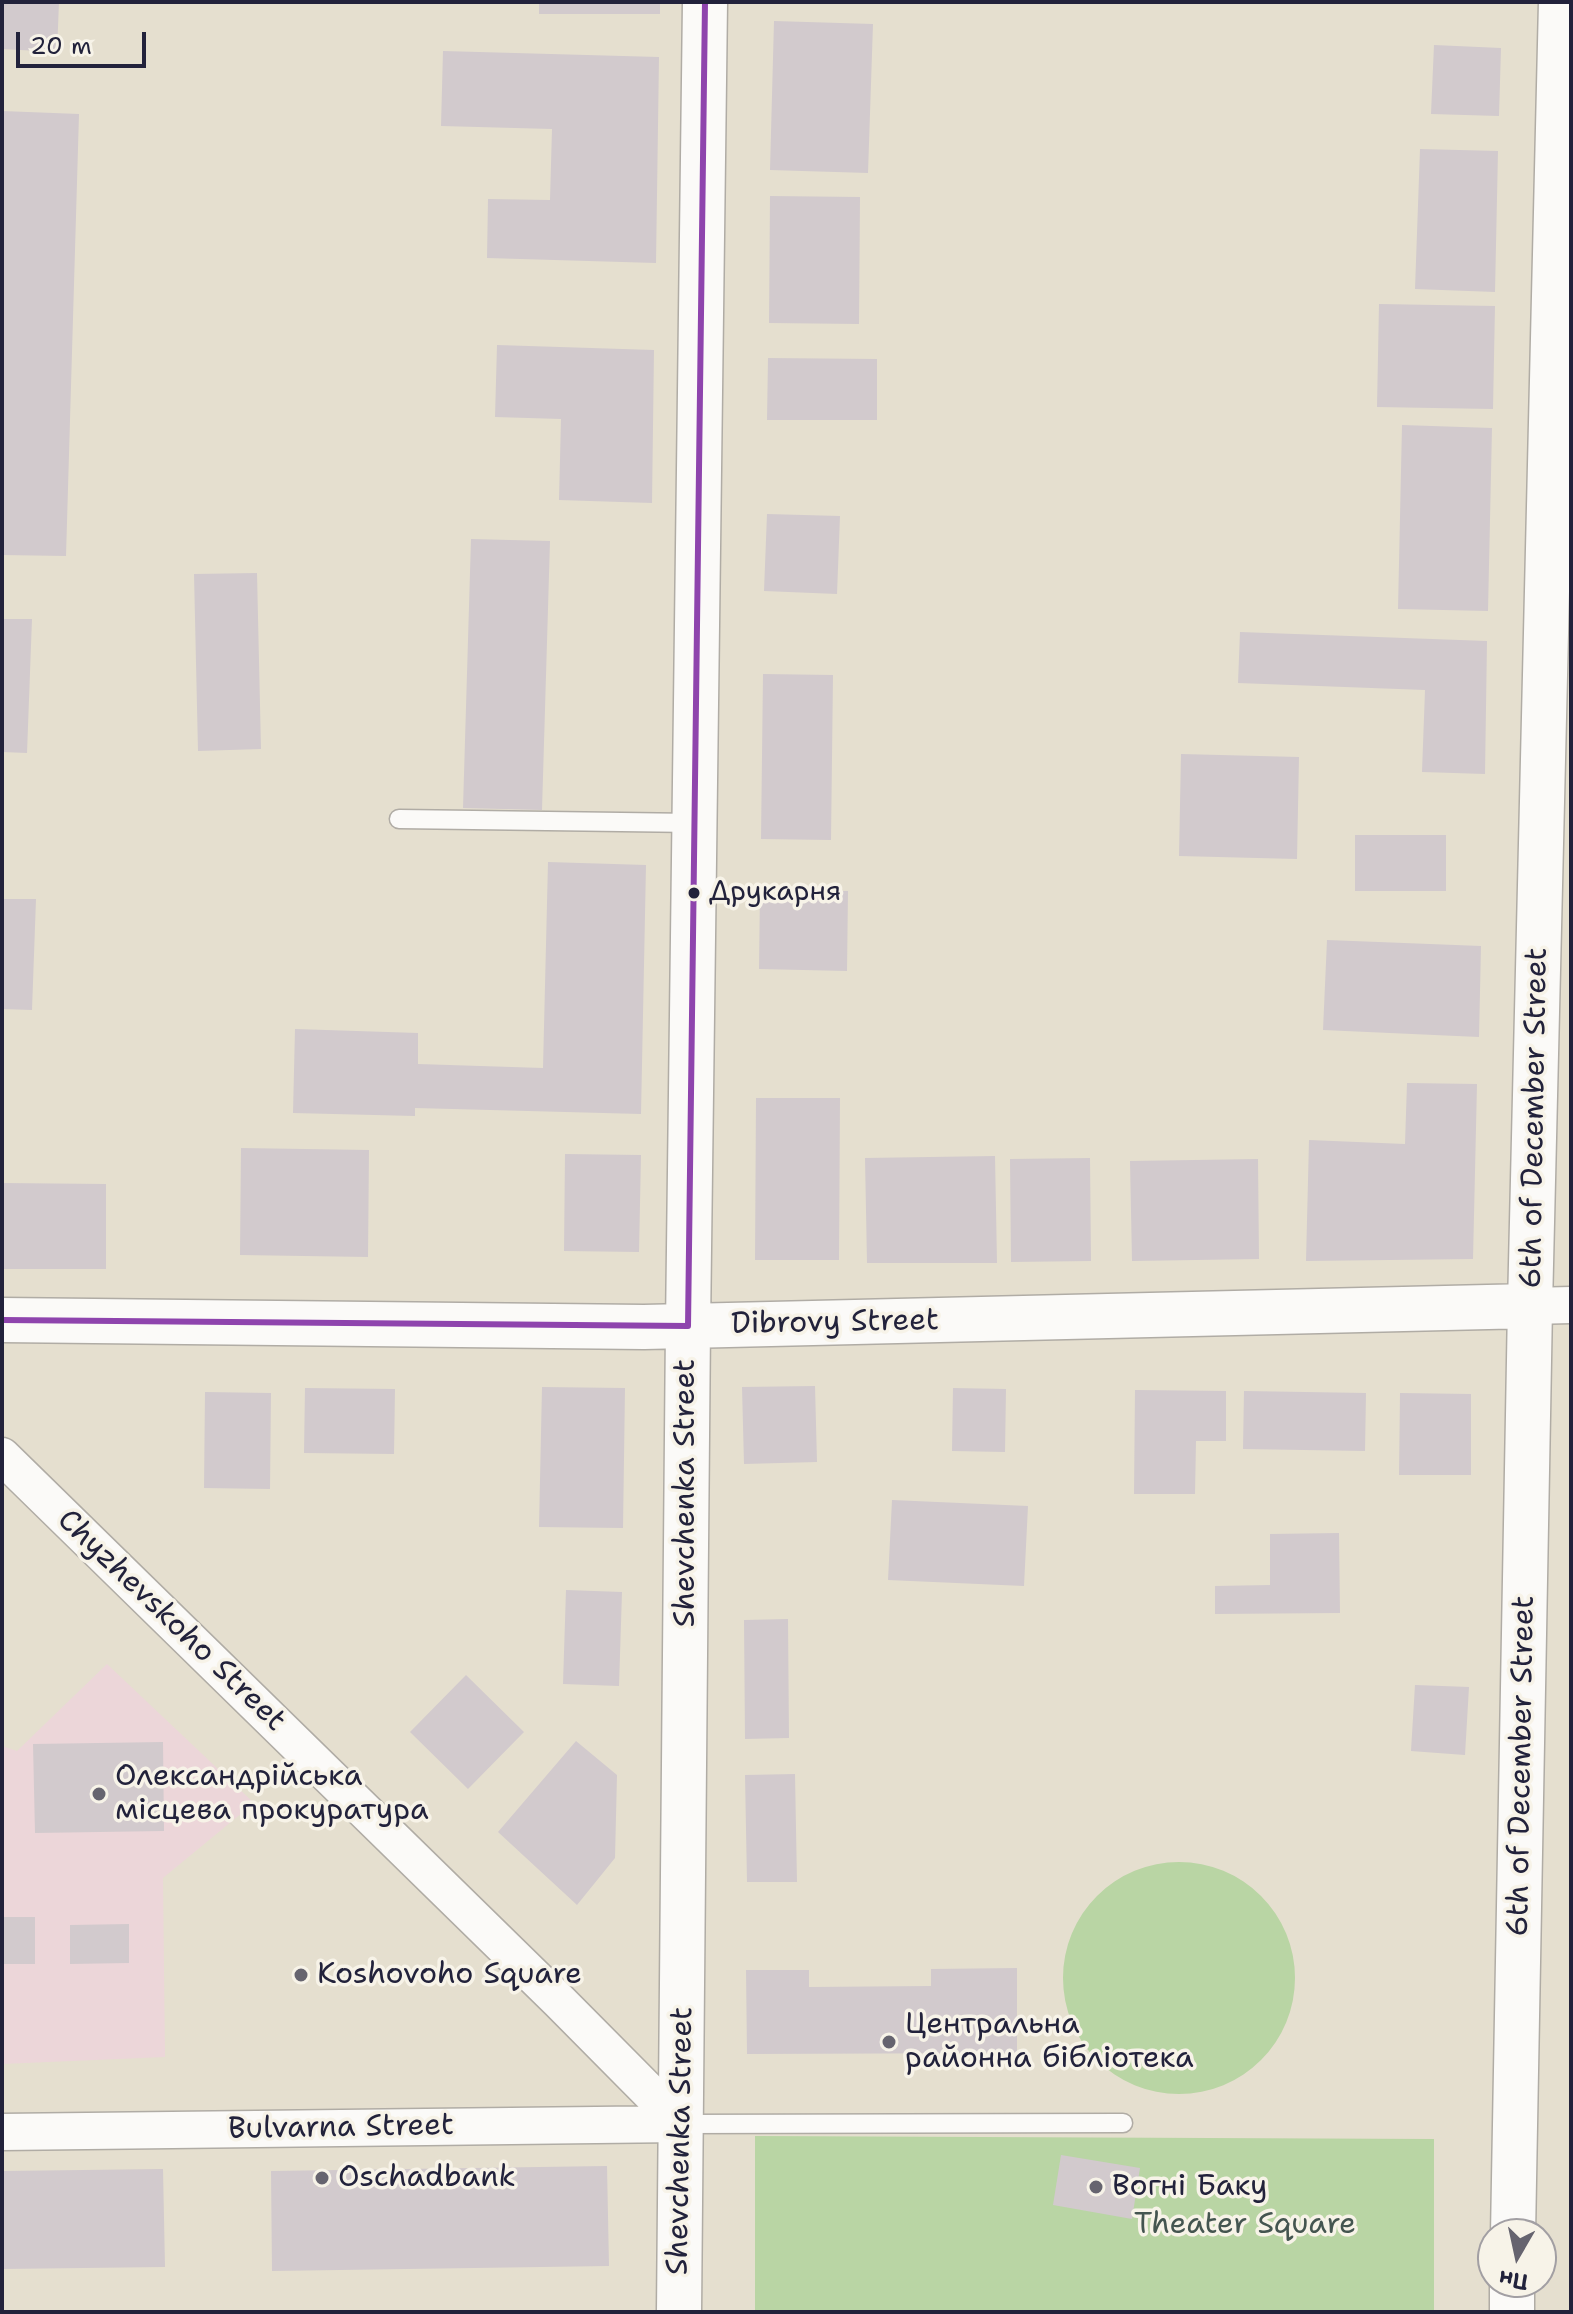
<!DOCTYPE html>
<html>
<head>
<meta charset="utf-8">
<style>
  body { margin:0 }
  #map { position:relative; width:1573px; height:2314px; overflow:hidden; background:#e5dfcf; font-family:"Shantell Sans",sans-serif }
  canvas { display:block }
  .frame { position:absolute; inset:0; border:4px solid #22223b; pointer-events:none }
  .north { position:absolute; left:1477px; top:2218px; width:80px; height:80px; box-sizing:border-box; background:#f7f3e8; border:2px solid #a29fa3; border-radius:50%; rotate:189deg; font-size:22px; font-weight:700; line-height:32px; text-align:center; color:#22223b }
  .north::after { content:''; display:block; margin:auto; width:28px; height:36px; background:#66646f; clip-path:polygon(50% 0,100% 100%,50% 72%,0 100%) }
  .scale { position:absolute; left:16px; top:32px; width:130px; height:36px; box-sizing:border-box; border:4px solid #22223b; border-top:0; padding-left:10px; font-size:24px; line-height:28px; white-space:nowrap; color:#22223b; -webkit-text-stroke:6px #f7f3e8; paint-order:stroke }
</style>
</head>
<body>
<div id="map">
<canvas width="1573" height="2314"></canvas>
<div class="frame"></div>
<div class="north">Пн</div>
<div class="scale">20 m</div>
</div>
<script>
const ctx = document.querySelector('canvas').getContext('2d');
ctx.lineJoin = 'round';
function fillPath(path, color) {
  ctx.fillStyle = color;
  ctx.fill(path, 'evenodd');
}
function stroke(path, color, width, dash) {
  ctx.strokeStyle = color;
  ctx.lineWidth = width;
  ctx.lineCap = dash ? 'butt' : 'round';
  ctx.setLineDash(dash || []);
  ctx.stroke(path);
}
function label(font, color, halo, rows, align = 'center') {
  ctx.font = font + ' "Shantell Sans",sans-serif';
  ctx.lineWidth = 7;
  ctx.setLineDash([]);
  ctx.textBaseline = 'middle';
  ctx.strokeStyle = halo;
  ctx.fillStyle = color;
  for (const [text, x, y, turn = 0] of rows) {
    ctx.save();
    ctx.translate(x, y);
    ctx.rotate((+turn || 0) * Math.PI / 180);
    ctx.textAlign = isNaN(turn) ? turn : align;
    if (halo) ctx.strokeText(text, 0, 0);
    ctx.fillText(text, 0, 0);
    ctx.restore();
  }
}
fillPath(new Path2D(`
  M 107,1664 L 254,1803 L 163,1878 L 165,2057 L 2,2064 L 2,1746 L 17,1751 Z`), '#ecd6d9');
fillPath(new Path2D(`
  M1063 1978a116 116 0 1 1 232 0a116 116 0 1 1-232 0Z
  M 755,2136 L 1434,2139 L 1434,2312 L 755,2312 Z`), '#b9d5a4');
fillPath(new Path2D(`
  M 2,2 L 59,2 L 57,52 L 2,49 Z
  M 539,2 L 660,2 L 660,14 L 539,14 Z
  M 774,21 L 873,24 L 868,173 L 770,170 Z
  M 1434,45 L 1501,48 L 1499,116 L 1431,114 Z
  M 443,51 L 659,57 L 656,263 L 487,258 L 488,199 L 550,200 L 552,129 L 441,126 Z
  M 2,111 L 79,114 L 66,556 L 2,555 Z
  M 1420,149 L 1498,151 L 1495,292 L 1415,289 Z
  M 770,196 L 860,197 L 859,324 L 769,323 Z
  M 1379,304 L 1495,306 L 1493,409 L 1377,407 Z
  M 497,345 L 654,350 L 652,503 L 559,500 L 561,419 L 495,417 Z
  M 768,358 L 877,359 L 877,420 L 767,420 Z
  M 1402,425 L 1492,428 L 1488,611 L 1398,609 Z
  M 767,514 L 840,516 L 837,594 L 764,591 Z
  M 471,539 L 550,541 L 542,810 L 463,808 Z
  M 257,573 L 261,749 L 198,751 L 194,574 Z
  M 2,619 L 32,619 L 27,753 L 2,752 Z
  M 1240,632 L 1487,641 L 1485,774 L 1422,772 L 1425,690 L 1238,683 Z
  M 763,674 L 833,675 L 831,840 L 761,839 Z
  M 1181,754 L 1299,757 L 1297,859 L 1179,856 Z
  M 1355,835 L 1446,835 L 1446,891 L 1355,891 Z
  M 548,862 L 646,865 L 641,1114 L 415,1108 L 415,1116 L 293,1113 L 295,1029 L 418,1033 L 418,1064 L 543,1068 Z
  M 760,890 L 848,891 L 847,971 L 759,969 Z
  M 2,899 L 36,899 L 32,1010 L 2,1009 Z
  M 1327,940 L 1481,946 L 1479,1037 L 1323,1030 Z
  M 1407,1083 L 1477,1084 L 1473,1259 L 1306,1261 L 1309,1140 L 1405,1144 Z
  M 756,1098 L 840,1098 L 839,1260 L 755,1260 Z
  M 241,1148 L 369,1150 L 368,1257 L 240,1255 Z
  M 565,1154 L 641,1155 L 639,1252 L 564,1251 Z
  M 995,1156 L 997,1263 L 867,1263 L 865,1158 Z
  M 1090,1158 L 1091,1261 L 1011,1262 L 1010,1159 Z
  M 1258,1159 L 1259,1259 L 1132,1261 L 1130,1161 Z
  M 2,1183 L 106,1184 L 106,1269 L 2,1269 Z
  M 815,1386 L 817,1462 L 744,1464 L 742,1387 Z
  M 542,1387 L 625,1388 L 623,1528 L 539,1527 Z
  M 305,1388 L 395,1389 L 394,1454 L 304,1453 Z
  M 953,1388 L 1006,1389 L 1005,1452 L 952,1451 Z
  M 1135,1390 L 1226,1391 L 1226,1441 L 1196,1441 L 1195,1494 L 1134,1494 Z
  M 1244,1391 L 1366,1393 L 1365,1451 L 1243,1449 Z
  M 205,1392 L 271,1393 L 270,1489 L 204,1488 Z
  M 1400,1393 L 1471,1394 L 1471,1475 L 1399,1475 Z
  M 892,1500 L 1028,1506 L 1024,1586 L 888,1580 Z
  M 1339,1533 L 1340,1613 L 1215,1614 L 1215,1586 L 1270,1585 L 1270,1534 Z
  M 566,1590 L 622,1592 L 619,1686 L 563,1684 Z
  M 788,1619 L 789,1738 L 745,1739 L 744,1620 Z
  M 466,1675 L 524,1732 L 468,1789 L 410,1732 Z
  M 1415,1685 L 1469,1687 L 1465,1755 L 1411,1751 Z
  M 576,1741 L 617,1775 L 615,1858 L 577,1905 L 498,1832 Z
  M 163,1742 L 164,1831 L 35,1833 L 33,1744 Z
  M 795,1774 L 797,1882 L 747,1882 L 745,1775 Z
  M 2,1917 L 35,1917 L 35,1964 L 2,1964 Z
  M 129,1924 L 129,1963 L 70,1964 L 70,1925 Z
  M 1017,1968 L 1017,2053 L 747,2054 L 746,1970 L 809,1970 L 809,1987 L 931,1986 L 931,1969 Z
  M 1061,2155 L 1140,2168 L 1132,2219 L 1053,2205 Z
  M 607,2166 L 609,2266 L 272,2271 L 271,2171 Z
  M 163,2169 L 165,2267 L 2,2269 L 2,2171 Z`), '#d2cacd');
const lane = new Path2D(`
  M 399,819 L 695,823
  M 681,2124 L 1123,2123`);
const street = new Path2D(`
  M 1530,1306 L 1571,1305
  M 2,1456 L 559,2001 L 681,2124
  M 2,2132 L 681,2124`);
const secondary = new Path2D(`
  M 2,1320 L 644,1327 L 1530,1306
  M 1513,2234 L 1530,1306 L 1561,2
  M 679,2312 L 688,1326 L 705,2
  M 1512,2312 L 1512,2282`);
stroke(lane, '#b0aca5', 21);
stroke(street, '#b0aca5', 39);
stroke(secondary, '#b0aca5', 47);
stroke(lane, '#fbfaf8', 18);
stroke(street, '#fbfaf8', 36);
stroke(secondary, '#fbfaf8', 44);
stroke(new Path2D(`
  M 2,1320 L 688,1326 L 705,2`), '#8e44ad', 6);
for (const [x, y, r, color] of [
  [694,893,7,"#22223b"],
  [99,1794,8,"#66646f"],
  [301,1975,8,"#66646f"],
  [889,2042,8,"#66646f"],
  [322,2178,8,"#66646f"],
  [1096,2187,8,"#66646f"]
]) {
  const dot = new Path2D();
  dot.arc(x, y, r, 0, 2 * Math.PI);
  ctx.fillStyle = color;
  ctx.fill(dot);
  stroke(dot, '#f7f3e8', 3);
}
label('28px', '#22223b', '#f7f3e8', [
  ["Друкарня",709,893]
], 'left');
label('30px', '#22223b', '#f7f3e8', [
  ["6th of December Street",1535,1118,-89],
  ["Dibrovy Street",835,1323,-1],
  ["Shevchenka Street",686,1493,-90],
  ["Chyzhevskoho Street",171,1621,44],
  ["6th of December Street",1522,1766,-89],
  ["Bulvarna Street",341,2128,-1],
  ["Shevchenka Street",681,2141,-89]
]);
label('30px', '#22223b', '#f7f3e8', [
  ["Олександрійська",115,1777],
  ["місцева прокуратура",115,1811],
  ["Koshovoho Square",317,1975],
  ["Центральна",905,2025],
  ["районна бібліотека",905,2059],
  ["Oschadbank",338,2178],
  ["Вогні Баку",1112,2187]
], 'left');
label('30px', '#445550', '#f7f3e8', [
  ["Theater Square",1245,2225]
]);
</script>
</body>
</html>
